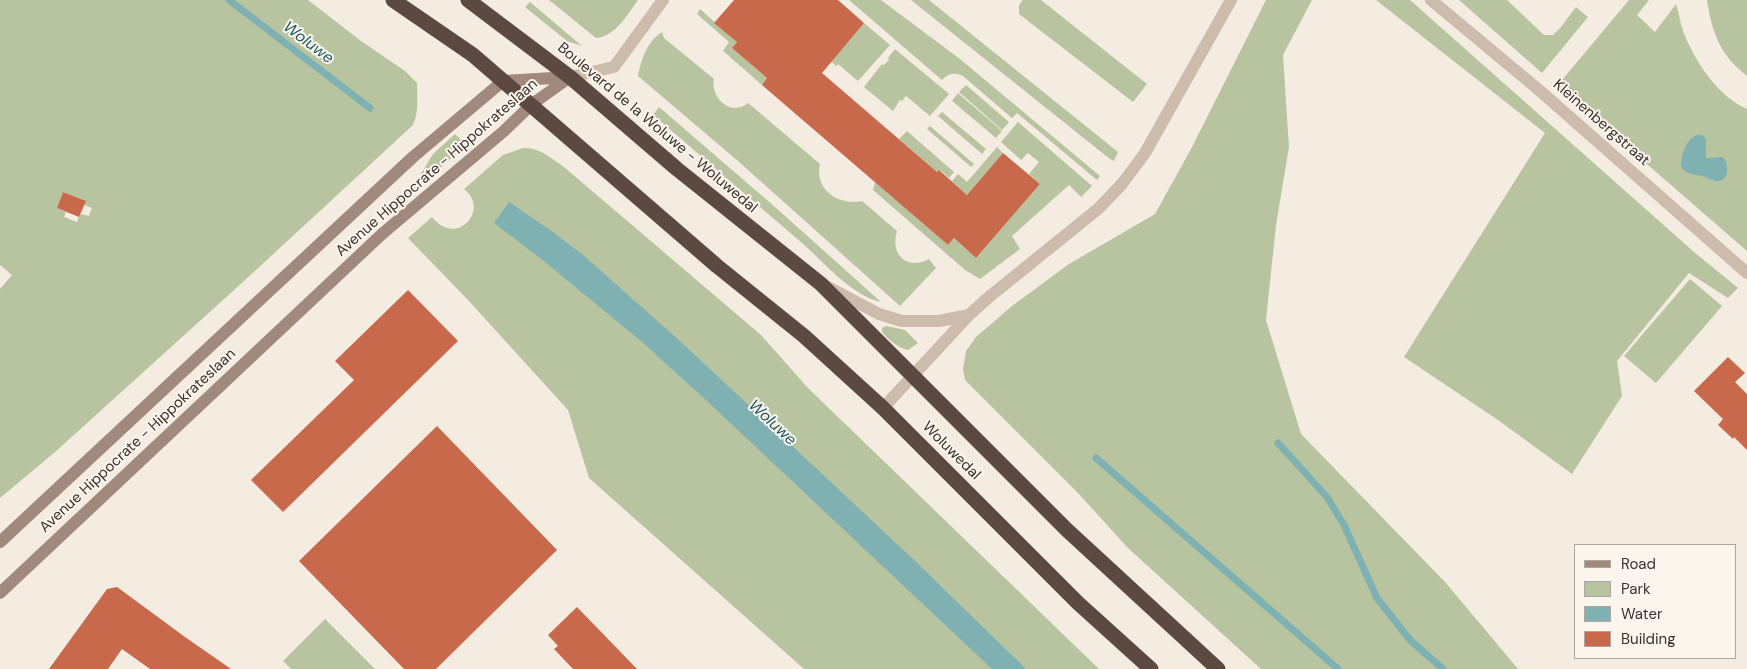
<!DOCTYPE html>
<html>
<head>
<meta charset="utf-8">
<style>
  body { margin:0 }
  #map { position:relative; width:1747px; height:669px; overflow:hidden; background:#f4ebe1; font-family:"DM Sans",sans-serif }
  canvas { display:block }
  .legend { position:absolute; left:1574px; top:544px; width:162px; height:115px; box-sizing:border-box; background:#fbf5ee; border:1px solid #aea6a0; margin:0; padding:6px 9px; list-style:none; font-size:15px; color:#3b302b }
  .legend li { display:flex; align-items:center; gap:10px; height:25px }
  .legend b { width:25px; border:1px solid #aea6a0 }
</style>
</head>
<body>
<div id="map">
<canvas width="1747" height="669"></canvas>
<ul class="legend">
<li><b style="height:6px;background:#a18a7d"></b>Road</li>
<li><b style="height:14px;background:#b8c4a0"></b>Park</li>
<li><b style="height:14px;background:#7fb0b2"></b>Water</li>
<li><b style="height:14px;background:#c8694b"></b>Building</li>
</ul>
</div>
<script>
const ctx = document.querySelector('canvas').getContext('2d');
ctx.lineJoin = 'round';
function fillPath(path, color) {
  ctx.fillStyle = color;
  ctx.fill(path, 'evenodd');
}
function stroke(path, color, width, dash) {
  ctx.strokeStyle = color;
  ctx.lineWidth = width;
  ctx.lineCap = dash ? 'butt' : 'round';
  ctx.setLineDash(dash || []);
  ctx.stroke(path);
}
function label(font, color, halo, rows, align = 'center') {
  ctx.font = font + ' "DM Sans",sans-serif';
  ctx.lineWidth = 4;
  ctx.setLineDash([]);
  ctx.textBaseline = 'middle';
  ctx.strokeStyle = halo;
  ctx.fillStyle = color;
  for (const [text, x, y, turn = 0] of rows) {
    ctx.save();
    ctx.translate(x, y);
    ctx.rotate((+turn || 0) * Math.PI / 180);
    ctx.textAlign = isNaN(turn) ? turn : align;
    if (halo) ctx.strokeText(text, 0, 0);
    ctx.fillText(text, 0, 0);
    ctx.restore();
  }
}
fillPath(new Path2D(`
  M 0,0 L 308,0 L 361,41 L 405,71 L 417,83 C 417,97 419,112 413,125 L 244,281 L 55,452 L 0,498 L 0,289 L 12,275 L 0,265 ZM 63,192 L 85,201 L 84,205 L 92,208 L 89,216 L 80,214 L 77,222 L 64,217 L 66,212 L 57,208 Z
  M 549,0 L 638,0 C 627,15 616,36 596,38 Z
  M 849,0 L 881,0 L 960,59 L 1100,176 L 1097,180 L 1017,113 L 1012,118 L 963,76 C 955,72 948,73 942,80 Z
  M 911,0 L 929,0 L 1118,152 L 1114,161 L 1110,159 Z
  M 1023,0 L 1041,0 L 1147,84 L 1133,102 L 1019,14 L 1019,5 Z
  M 1266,0 L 1312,0 L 1283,55 L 1289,147 L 1276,225 L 1266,320 L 1301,434 L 1445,582 L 1518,669 L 1261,669 L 1128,548 L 1078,493 L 965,380 L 963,369 L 966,351 L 976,337 L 1012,306 L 1069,264 L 1155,214 L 1191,149 Z
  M 1376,0 L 1410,0 L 1694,252 L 1738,288 L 1728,298 L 1689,273 L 1617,361 L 1622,396 L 1572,474 L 1498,420 L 1404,357 L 1545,133 Z
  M 1459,0 L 1507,0 L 1544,35 L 1553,35 L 1561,27 L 1576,7 L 1588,17 L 1542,73 Z
  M 1629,0 L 1649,0 L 1637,15 L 1655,32 L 1676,4 C 1679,13 1680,22 1683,31 C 1694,60 1717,96 1747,109 L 1747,251 L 1557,86 Z
  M 1707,0 L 1747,0 L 1747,76 C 1720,55 1712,33 1707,0 Z
  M 530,2 L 582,46 L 567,41 L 525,7 Z
  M 700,9 L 737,42 L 732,48 L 767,78 L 762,85 L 723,51 L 729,42 L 697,14 Z
  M 864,23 L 890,45 L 858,81 L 838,64 L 836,66 L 831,61 Z
  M 662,32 L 664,38 L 714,79 C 710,98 731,117 748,103 L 820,164 C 814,190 839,206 862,201 L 897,231 C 890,254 906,271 929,259 L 936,268 L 900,306 L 738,161 L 638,76 C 642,58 646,43 662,32 Z
  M 895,49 L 949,94 L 930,116 L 906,96 L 902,101 L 900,100 L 893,111 L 864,87 L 882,64 L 884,65 L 889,60 L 888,58 Z
  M 966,85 L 1009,122 L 1002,130 L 959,92 Z
  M 958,93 L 1002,131 L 996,138 L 952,101 Z
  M 659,107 L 775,207 L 881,302 C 852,296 824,262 802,243 C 752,200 703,158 653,115 Z
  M 942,112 L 986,149 L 982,154 L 938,116 Z
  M 1018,122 L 1092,186 L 1081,197 L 1069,185 L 1012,236 L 1020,249 L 980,279 L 965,270 L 873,190 L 875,182 L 948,245 L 954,238 L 976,258 L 1040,184 L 1029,174 L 1039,162 L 1028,153 L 1021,160 L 1001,142 Z
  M 930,126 L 974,164 L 971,167 L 927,129 Z
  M 907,131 L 954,172 L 949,178 L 940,170 L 937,172 L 899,139 Z
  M 455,134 L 466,145 L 390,213 L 388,209 L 413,187 L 433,154 Z
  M 997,147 L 1003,153 L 967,195 L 952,181 L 958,174 L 967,182 Z
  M 523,148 C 539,147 551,158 564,167 L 761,335 L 808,388 L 1099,669 L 804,669 L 589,478 L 568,410 L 468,300 L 408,238 L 432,217 C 456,248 491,210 464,189 L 503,155 Z
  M 1690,279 L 1722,306 L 1656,383 L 1624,356 Z
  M 886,326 L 905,330 L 918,343 L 908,350 C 898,348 889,340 882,332 L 882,328 Z
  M 325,619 L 375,669 L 291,669 L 283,661 Z`), '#b8c4a0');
fillPath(new Path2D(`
  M 1697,135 L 1702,135 L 1706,139 L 1706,158 L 1723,157 C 1729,164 1730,181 1717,181 C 1712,181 1707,177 1702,176 C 1686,173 1677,172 1683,153 C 1686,144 1689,139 1697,135 Z
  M 509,202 L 550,230 L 583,255 L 681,342 L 913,559 L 1026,669 L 992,669 L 707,401 L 641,341 L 540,258 L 494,223 Z`), '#7fb0b2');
stroke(new Path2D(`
  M 229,0 L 370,108
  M 1278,443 L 1327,497 L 1344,525 L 1377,598 L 1410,640 L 1443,669
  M 1096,458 L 1338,669`), '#7fb0b2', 7);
fillPath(new Path2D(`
  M 734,0 L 838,0 L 864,23 L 822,73 L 937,172 L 939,170 L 967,195 L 1003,153 L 1040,184 L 976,258 L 954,238 L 948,245 L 762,85 L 767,78 L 732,48 L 737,42 L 714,23 Z
  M 63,192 L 86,201 L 79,217 L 57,208 Z
  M 408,290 L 458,341 L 283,512 L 251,480 L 354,380 L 335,361 Z
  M 1728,357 L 1745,373 L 1735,382 L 1747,394 L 1747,450 L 1734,437 L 1733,439 L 1718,425 L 1723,419 L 1694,391 Z
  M 437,426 L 557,550 L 436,669 L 404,669 L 299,561 Z
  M 117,587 L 185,637 L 231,669 L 150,669 L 122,649 L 108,669 L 49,669 L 107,589 Z
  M 577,607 L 637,669 L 573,669 L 554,649 L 558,646 L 548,635 Z`), '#c8694b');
stroke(new Path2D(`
  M 1431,0 L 1539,90 L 1747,273
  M 570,77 L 614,67 L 663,0
  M 828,287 L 879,314 L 902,321 L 939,321 L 969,315
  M 883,408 L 969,315 L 989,297 L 1098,209 L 1122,184 L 1145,153 L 1231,0`), '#cdbbac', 12);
stroke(new Path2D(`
  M 0,542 L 413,157 L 503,81 L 570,77
  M 0,593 L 382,234 L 504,131 L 531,105 L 570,77`), '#a18a7d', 12);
stroke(new Path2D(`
  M 393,0 L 473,55 L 717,266 L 804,336 L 883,408 L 1078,603 L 1151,669
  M 468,0 L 570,77 L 677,169 L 821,284 L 1067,530 L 1218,669`), '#5c4a42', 15);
label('15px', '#3b302b', '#fbf5ee', [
  ["Kleinenbergstraat",1601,123,41],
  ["Boulevard de la Woluwe - Woluwedal",657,128,40],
  ["Avenue Hippocrate - Hippokrateslaan",437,168,-41],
  ["Avenue Hippocrate - Hippokrateslaan",138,441,-43],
  ["Woluwedal",951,451,45]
]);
label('italic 16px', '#1f5a5e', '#fbf5ee', [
  ["Woluwe",308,43,37],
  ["Woluwe",772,423,43]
]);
</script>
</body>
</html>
